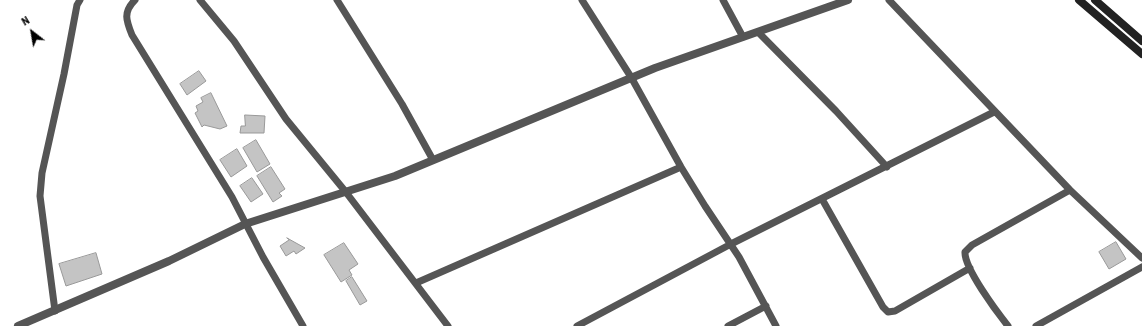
<!DOCTYPE html>
<html>
<head>
<meta charset="utf-8">
<style>
  body { margin:0 }
  #map { position:relative; width:1142px; height:326px; overflow:hidden; background:#fff; font-family:"Roboto Condensed",sans-serif }
  canvas { display:block }
  .north { position:absolute; left:12px; top:12px; width:40px; height:40px; -webkit-text-stroke:3px #fff; paint-order:stroke; rotate:329deg; font-size:11px; font-weight:700; line-height:16px; text-align:center; color:#000 }
  .north::after { content:''; display:block; margin:auto; width:14px; height:18px; background:#000; clip-path:polygon(50% 0,100% 100%,50% 72%,0 100%) }
</style>
</head>
<body>
<div id="map">
<canvas width="1142" height="326"></canvas>
<div class="north">N</div>
</div>
<script>
const ctx = document.querySelector('canvas').getContext('2d');
ctx.lineJoin = 'round';
function fillPath(path, color) {
  ctx.fillStyle = color;
  ctx.fill(path, 'evenodd');
}
function stroke(path, color, width, dash) {
  ctx.strokeStyle = color;
  ctx.lineWidth = width;
  ctx.lineCap = dash ? 'butt' : 'round';
  ctx.setLineDash(dash || []);
  ctx.stroke(path);
}
const building = new Path2D(`
  M 199,71 L 206,81 L 187,95 L 180,84 Z
  M 211,93 L 227,126 L 220,129 L 204,125 L 202,127 L 195,113 L 198,111 L 196,106 L 203,102 L 201,98 Z
  M 245,115 L 265,116 L 264,133 L 240,133 L 241,126 L 245,126 Z
  M 256,140 L 270,164 L 257,172 L 243,148 Z
  M 237,149 L 247,166 L 231,177 L 220,160 Z
  M 271,167 L 285,189 L 279,193 L 282,196 L 273,202 L 257,176 Z
  M 252,178 L 263,194 L 251,202 L 240,186 Z
  M 287,238 L 305,248 L 296,254 L 294,251 L 286,256 L 280,246 L 289,240 Z
  M 1116,242 L 1126,259 L 1109,269 L 1099,252 Z
  M 344,243 L 358,264 L 349,270 L 352,275 L 341,282 L 324,255 Z
  M 96,253 L 102,274 L 66,286 L 59,264 Z
  M 352,277 L 367,301 L 360,305 L 346,281 Z`);
fillPath(building, '#c4c4c4');
stroke(building, '#999', 1);
stroke(new Path2D(`
  M 135,0 C 123,12 126,20 132,35 L 232,197 L 263,257 L 303,326
  M 200,0 L 234,41 L 286,119 L 345,191 L 448,326
  M 337,0 L 402,104 L 433,160
  M 582,0 L 631,77 L 681,167 L 705,206 L 739,257 L 776,326
  M 723,0 L 743,37
  M 889,0 L 1070,190 L 1142,258
  M 758,32 L 836,111 L 887,167
  M 822,199 L 883,307 L 888,312 L 895,311 L 970,268
  M 416,283 L 681,167
  M 55,311 L 40,196 L 42,173 L 64,74 L 77,5 L 80,0
  M 577,326 L 731,244 L 994,112
  M 728,326 L 766,306
  M 1008,326 C 997,312 964,268 965,252 L 972,245 L 1070,190
  M 1036,326 L 1142,267`), '#555', 7);
stroke(new Path2D(`
  M 18,326 L 169,261 L 245,224 L 395,176 L 655,68 L 848,0`), '#555', 8);
stroke(new Path2D(`
  M 1079,0 L 1142,54
  M 1095,0 L 1142,41`), '#222', 8);
</script>
</body>
</html>
